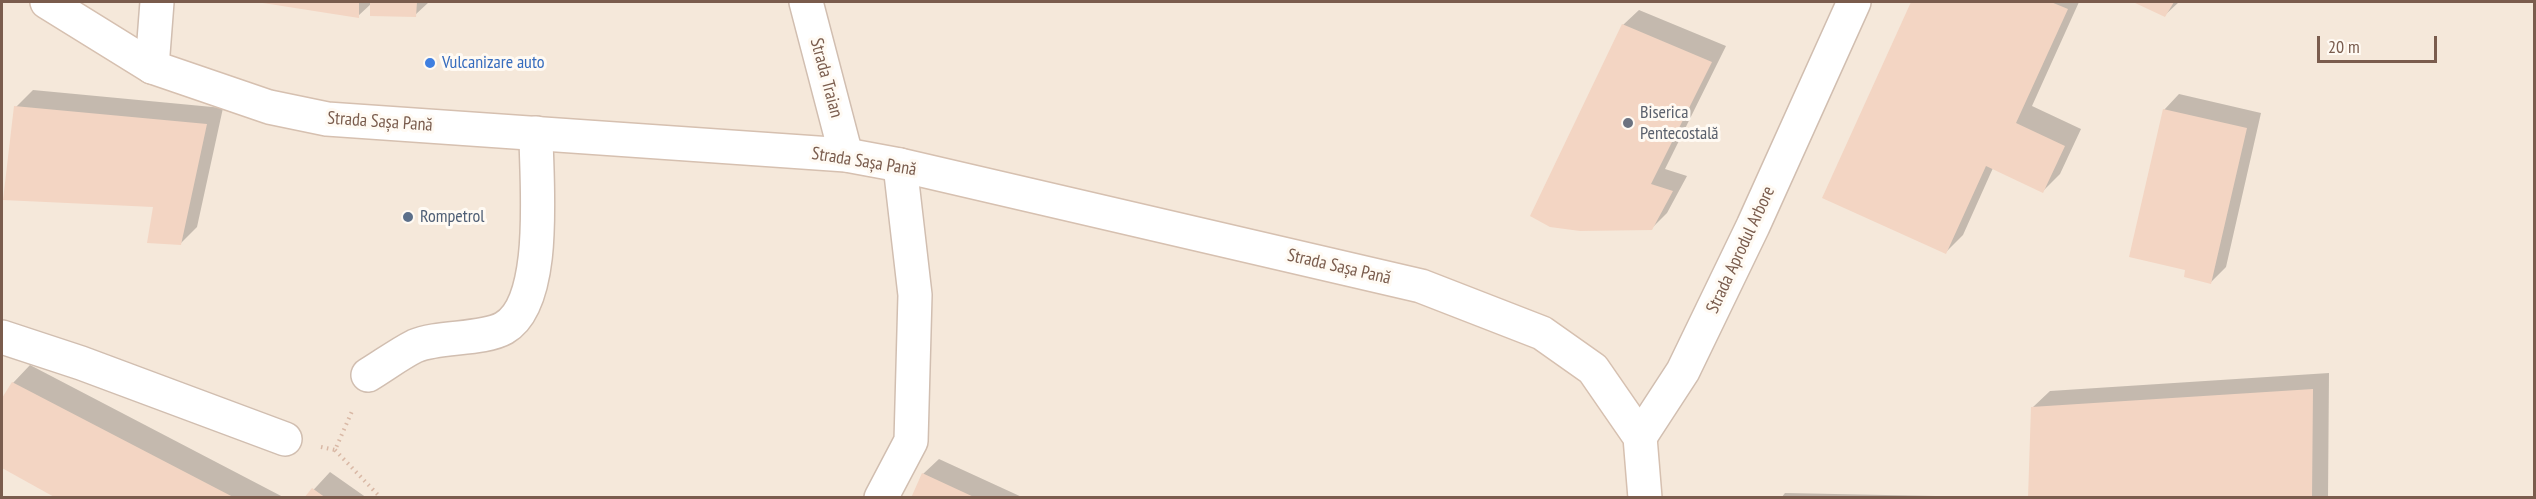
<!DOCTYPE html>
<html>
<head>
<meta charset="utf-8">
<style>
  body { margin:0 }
  #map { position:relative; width:2536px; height:499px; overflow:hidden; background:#fdf6ec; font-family:"PT Sans Narrow",sans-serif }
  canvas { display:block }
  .frame { position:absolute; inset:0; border:3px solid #7a5c4d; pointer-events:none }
  .scale { position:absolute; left:2317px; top:36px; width:120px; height:27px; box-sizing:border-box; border:3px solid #7a5c4d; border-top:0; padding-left:8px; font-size:18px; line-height:21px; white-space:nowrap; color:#7a5c4d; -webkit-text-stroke:4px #fffaf3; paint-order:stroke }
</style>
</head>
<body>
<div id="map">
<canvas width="2536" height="499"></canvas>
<div class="frame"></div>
<div class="scale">20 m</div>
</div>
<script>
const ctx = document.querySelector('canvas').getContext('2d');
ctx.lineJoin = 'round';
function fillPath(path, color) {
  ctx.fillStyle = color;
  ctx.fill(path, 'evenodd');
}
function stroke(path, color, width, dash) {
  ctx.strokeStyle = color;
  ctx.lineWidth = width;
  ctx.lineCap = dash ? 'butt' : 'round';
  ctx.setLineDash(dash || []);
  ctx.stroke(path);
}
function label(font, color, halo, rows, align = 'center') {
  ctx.font = font + ' "PT Sans Narrow",sans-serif';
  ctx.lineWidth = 6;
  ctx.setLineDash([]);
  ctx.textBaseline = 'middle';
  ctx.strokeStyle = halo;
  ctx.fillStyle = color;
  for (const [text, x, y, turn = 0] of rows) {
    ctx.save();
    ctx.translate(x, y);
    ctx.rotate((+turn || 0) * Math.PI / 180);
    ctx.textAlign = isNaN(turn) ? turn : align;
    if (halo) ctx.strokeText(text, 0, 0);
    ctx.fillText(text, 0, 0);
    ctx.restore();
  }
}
fillPath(new Path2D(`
  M 2,2 L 2534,2 L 2534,497 L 2,497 Z`), '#f5e8da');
fillPath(new Path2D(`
  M 264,2 L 429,2 L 415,15 L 372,3 L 358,16 Z
  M 1913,2 L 2079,2 L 2032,106 L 2081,129 L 2060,174 L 2043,191 L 1993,168 L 1963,235 L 1946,252 L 1824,197 Z
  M 2137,2 L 2179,2 L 2165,15 Z
  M 1639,10 L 1726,46 L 1665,169 L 1687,176 L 1667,213 L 1651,229 L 1623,25 Z
  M 33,90 L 223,108 L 197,227 L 180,244 L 154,206 L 16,107 Z
  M 2179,94 L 2261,113 L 2226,267 L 2211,282 L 2187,268 L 2164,110 Z
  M 30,365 L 285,498 L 59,498 L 2,466 L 2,401 L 13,383 Z
  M 2329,373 L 2328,498 L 2030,498 L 2032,408 L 2050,391 Z
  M 939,459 L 1024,498 L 913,498 L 923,474 Z
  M 330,472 L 367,498 L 306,498 Z
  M 1785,493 L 1936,496 L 1936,498 L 1781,498 Z`), '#0003');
fillPath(new Path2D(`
  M 263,2 L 359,2 L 359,18 L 263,3 Z
  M 370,2 L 417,2 L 416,17 L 370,16 Z
  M 1911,2 L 2051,2 L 2068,9 L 2016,123 L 2065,146 L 2043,193 L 1986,166 L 1946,254 L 1822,198 Z
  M 2133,2 L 2174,2 L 2165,17 Z
  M 1622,24 L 1712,62 L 1651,184 L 1673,191 L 1652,230 L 1580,231 L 1550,227 L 1530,216 Z
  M 14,106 L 207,124 L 181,245 L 147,243 L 153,207 L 3,200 Z
  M 2163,109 L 2247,128 L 2211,284 L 2184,277 L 2185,270 L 2129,257 Z
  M 12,382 L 235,498 L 56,498 L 2,468 L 2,398 Z
  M 2313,389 L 2312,498 L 2028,498 L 2031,407 Z
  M 922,473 L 976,498 L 911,498 Z
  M 312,488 L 326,498 L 304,498 Z`), '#f3d5c3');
const street = new Path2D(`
  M 806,2 L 846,155
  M 152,67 L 157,2
  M 2,337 L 81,363 L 285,439
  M 368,375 C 383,366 399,354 415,346 C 438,336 483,340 504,328 C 549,302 536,180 536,133
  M 1640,437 L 1683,371 L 1753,226 L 1854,2
  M 881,498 L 911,441 L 915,295 L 900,165`);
const secondary = new Path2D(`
  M 47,2 L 152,67 L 269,107 L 327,119 L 846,155 L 900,165 L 1421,286 L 1542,333 L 1593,369 L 1640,437 L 1645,498`);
stroke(street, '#d1beb0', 36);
stroke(secondary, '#d6c0b0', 36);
stroke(new Path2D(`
  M 321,447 L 335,450 L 353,409
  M 335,450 L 381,498`), '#d9b8a5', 4, [1.5, 4.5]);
stroke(street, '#fff', 33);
stroke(secondary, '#fff', 33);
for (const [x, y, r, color] of [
  [430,63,6,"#3f7fe0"],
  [1628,123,6,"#6b7280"],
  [408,217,6,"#5c6f8a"]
]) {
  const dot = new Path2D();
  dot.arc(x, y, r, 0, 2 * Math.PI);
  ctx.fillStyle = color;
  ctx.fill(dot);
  stroke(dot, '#fffaf3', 2);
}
label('18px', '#366cbe', '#fffaf3', [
  ["Vulcanizare auto",442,63]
], 'left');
label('18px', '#7a5c4d', '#fffaf3', [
  ["Strada Traian",826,78,75],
  ["Strada Sașa Pană",380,122,4],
  ["Strada Sașa Pană",864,162,9],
  ["Strada Aprodul Arbore",1741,250,-65],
  ["Strada Sașa Pană",1339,267,13]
]);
label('18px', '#5b616d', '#fffaf3', [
  ["Biserica",1640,113],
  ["Pentecostală",1640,134]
], 'left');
label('18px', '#4e5e75', '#fffaf3', [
  ["Rompetrol",420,217]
], 'left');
</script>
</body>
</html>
